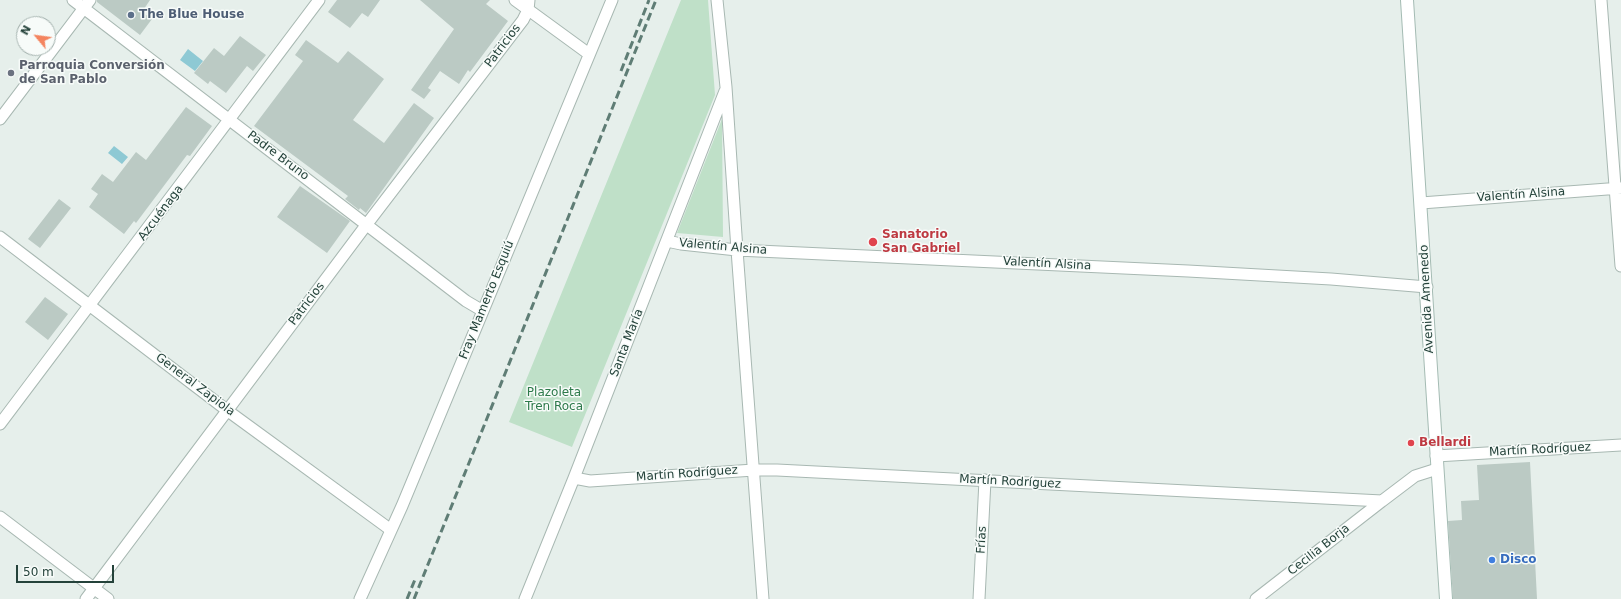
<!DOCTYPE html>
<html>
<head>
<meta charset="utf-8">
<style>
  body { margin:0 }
  #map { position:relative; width:1621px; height:599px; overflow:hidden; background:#e6efeb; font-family:"DejaVu Sans",sans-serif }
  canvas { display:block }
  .north { position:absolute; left:16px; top:16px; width:40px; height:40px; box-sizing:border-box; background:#f7fbf9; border:1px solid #a3b1ad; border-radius:50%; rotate:299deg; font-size:11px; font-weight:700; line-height:16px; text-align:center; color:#24423a }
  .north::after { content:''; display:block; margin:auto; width:14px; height:18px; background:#f4845f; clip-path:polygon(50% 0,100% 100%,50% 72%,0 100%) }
  .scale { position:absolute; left:16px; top:565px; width:98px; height:18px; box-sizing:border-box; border:2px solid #24423a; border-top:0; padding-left:5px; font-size:12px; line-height:14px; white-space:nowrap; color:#24423a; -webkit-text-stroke:3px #f7fbf9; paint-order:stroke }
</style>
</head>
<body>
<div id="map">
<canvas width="1621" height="599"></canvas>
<div class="north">N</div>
<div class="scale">50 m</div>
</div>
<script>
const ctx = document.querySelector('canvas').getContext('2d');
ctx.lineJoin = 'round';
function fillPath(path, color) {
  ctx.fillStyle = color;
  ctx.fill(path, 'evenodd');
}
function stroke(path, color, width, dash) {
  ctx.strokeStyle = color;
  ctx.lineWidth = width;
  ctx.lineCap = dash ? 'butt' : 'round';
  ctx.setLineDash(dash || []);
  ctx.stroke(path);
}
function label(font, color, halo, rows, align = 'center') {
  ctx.font = font + ' "DejaVu Sans",sans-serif';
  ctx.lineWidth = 3;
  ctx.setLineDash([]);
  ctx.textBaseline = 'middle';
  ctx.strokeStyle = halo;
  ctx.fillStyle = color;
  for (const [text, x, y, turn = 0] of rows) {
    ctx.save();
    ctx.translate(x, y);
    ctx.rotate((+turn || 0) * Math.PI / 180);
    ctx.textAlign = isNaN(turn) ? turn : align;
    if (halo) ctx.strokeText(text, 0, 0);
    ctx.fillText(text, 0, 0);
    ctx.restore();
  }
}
fillPath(new Path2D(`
  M 681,0 L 708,0 L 715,95 L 572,447 L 509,422 Z
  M 722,119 L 723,237 L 677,233 Z`), '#bfe0c8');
fillPath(new Path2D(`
  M 188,49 L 203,61 L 195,71 L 180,60 Z
  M 114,146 L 128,157 L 122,164 L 108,153 Z`), '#8ec9d4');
fillPath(new Path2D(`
  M 97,0 L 150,0 L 142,12 L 152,19 L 140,35 L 97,2 Z
  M 337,0 L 380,0 L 368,17 L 362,13 L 350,28 L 328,12 Z
  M 420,0 L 490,0 L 486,4 L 508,21 L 470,72 L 468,70 L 459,84 L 440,71 L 428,88 L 431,90 L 424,99 L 411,90 L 454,29 Z
  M 240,36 L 266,55 L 253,71 L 247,66 L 226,93 L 210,81 L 208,84 L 194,73 L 214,48 L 224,56 Z
  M 306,40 L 338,63 L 348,51 L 384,79 L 353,120 L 384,143 L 414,103 L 434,118 L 366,213 L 360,208 L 359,210 L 345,199 L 348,196 L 254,126 L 303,61 L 295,55 Z
  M 186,107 L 212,126 L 190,156 L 187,155 L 136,223 L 134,221 L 124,234 L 89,207 L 98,194 L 91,189 L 102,174 L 113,182 L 136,152 L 146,160 Z
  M 300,186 L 350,221 L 327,253 L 277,217 Z
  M 59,199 L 71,208 L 40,248 L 28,239 Z
  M 45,297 L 68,314 L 48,340 L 25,322 Z
  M 1530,462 L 1537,599 L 1453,599 L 1448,521 L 1462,520 L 1461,501 L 1479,500 L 1477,465 Z`), '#bbcac4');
const street = new Path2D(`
  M 73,0 L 466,301 L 483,311
  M 515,0 L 589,54
  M 717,0 L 726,87 L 737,250 L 763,599
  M 1601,0 L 1621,266
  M 0,119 L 90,0
  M 1421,203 L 1621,188
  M 0,237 L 228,411 L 391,530
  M 667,241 L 681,244 L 737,250 L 1188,271 L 1331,279 L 1427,287
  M 0,424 L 319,0
  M 1436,456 L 1621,445
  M 574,478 L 590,481 L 754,470 L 777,470 L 1382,501 L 1415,476 L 1437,469
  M 0,517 L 108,599
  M 86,599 L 367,224 L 523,20 L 528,10 L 529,0
  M 360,599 L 402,506 L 612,0
  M 525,599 L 574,478 L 725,91
  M 979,599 L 985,480
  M 1256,599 L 1382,501`);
const secondary = new Path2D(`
  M 1407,0 L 1446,599`);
stroke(street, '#a8b8b2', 13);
stroke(secondary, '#a4bbb3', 14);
stroke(street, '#fff', 11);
stroke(secondary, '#fff', 12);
stroke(new Path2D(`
  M 621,71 L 649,0
  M 407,599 L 416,577
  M 414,599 L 656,0`), '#5f7d75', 3, [8, 4]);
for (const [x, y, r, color] of [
  [131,15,4,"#5c6f8a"],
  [11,73,4,"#6b7280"],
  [873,242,5,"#e0444e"],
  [1411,443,4,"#e0444e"],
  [1492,560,4,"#3f7fe0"]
]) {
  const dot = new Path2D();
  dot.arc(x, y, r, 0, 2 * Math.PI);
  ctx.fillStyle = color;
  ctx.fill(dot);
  stroke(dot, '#f7fbf9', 1.5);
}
label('bold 12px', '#4e5e75', '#f7fbf9', [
  ["The Blue House",139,15]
], 'left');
label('12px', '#24423a', '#f7fbf9', [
  ["Patricios",503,46,-53],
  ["Padre Bruno",278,156,37],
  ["Valentín Alsina",1521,195,-4],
  ["Azcuénaga",161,213,-53],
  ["Valentín Alsina",723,247,5],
  ["Valentín Alsina",1047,264,3],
  ["Avenida Amenedo",1427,299,-93],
  ["Fray Mamerto Esquiú",487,300,-68],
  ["Patricios",307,304,-53],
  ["Santa María",627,343,-69],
  ["General Zapiola",195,385,37],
  ["Martín Rodríguez",1540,450,-3],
  ["Martín Rodríguez",687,474,-4],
  ["Martín Rodríguez",1010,482,3],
  ["Frías",982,540,-87],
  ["Cecilia Borja",1319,550,-38]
]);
label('bold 12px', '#5b616d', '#f7fbf9', [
  ["Parroquia Conversión",19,66],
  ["de San Pablo",19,80]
], 'left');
label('bold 12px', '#be3a42', '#f7fbf9', [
  ["Sanatorio",882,235],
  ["San Gabriel",882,249],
  ["Bellardi",1419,443]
], 'left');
label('12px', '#2d7a4b', '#f7fbf9', [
  ["Plazoleta",554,393],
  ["Tren Roca",554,407]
]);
label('bold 12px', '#366cbe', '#f7fbf9', [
  ["Disco",1500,560]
], 'left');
</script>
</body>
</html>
